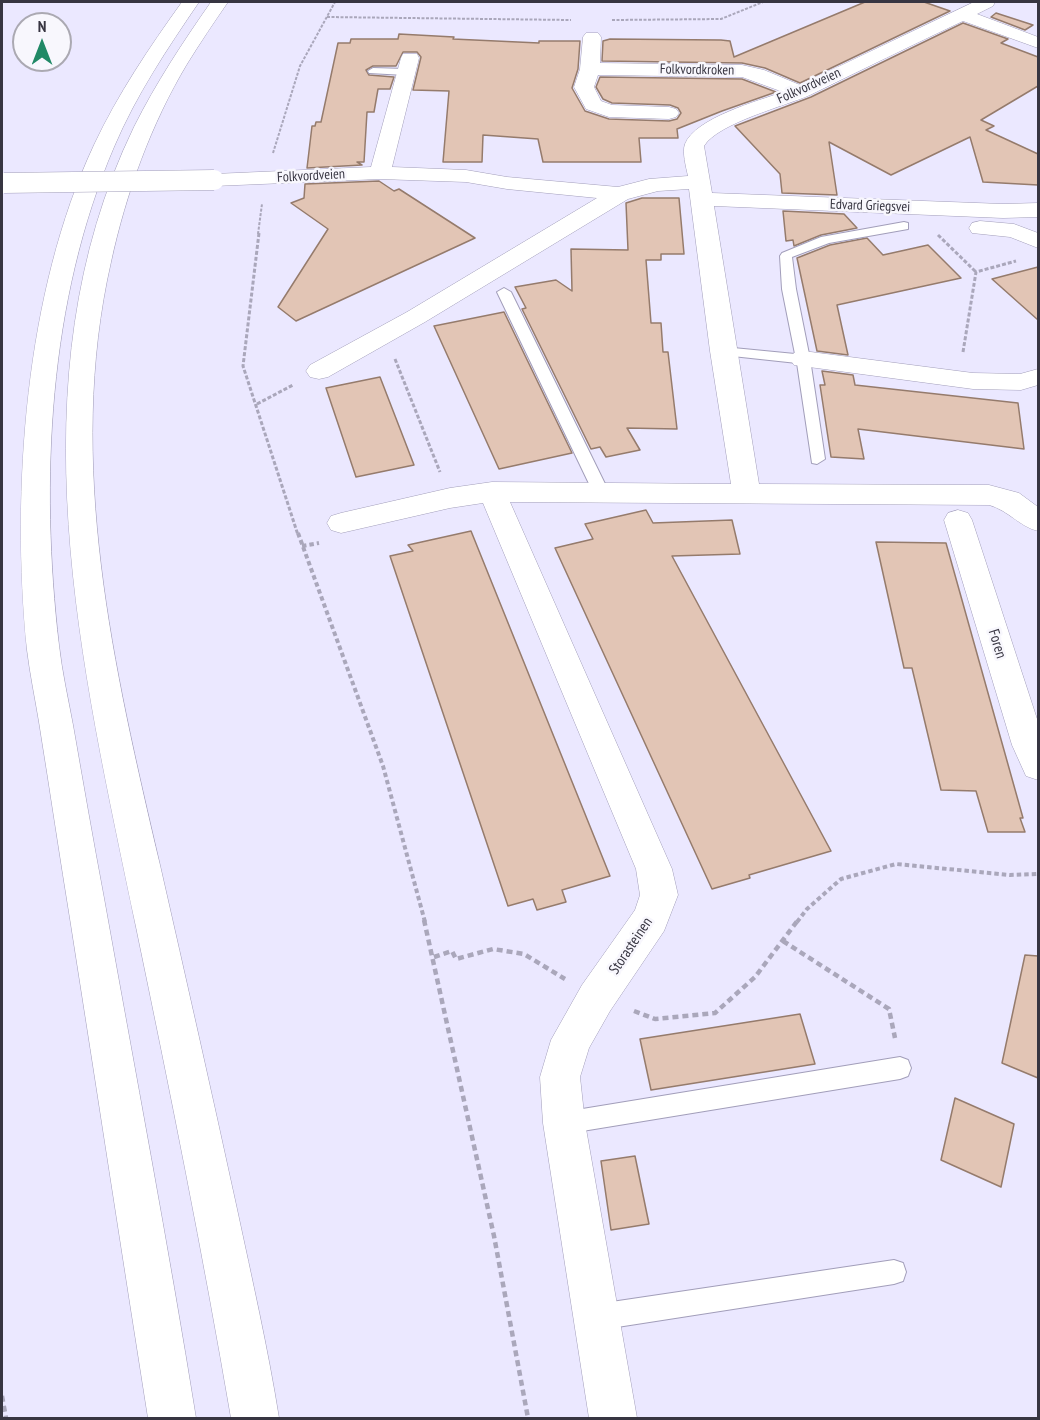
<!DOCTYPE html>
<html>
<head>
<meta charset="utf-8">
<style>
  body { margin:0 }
  #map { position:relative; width:1040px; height:1420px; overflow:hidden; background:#ebe8ff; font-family:"PT Sans Narrow",sans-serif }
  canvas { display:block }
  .frame { position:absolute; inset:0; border:3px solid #373541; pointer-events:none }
  .north { position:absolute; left:12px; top:12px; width:60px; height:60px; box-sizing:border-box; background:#f8f7fd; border:2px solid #aba9b2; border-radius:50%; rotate:0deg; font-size:16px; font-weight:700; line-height:24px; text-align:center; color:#373541 }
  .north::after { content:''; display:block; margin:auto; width:21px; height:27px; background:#218966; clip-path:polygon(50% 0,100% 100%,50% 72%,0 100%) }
</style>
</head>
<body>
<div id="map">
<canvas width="1040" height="1420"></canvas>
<div class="frame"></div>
<div class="north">N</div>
</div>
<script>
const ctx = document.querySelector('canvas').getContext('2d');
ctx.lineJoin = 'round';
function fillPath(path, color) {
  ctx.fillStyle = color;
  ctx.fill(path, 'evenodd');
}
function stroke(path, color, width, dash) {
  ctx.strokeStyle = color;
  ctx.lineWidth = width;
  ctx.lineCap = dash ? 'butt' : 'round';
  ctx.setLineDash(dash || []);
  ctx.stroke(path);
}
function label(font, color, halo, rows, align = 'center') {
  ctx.font = font + ' "PT Sans Narrow",sans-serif';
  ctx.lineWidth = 5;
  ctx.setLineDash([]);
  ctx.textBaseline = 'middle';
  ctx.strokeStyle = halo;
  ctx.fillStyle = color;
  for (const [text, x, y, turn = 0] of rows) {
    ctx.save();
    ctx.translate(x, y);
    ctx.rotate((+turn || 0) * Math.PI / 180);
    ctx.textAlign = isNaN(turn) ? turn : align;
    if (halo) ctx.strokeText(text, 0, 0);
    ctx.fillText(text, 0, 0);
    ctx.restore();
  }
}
const building = new Path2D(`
  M 865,2 L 924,2 L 950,11 L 800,83 L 765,68 L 742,63 L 602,61 L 603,41 L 610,39 L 721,40 L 730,41 L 734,57 Z
  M 996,13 L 1033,25 L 1025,30 L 991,17 Z
  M 963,23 L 1008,39 L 1001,43 L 1038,57 L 1038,86 L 981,120 L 994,126 L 986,130 L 1038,154 L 1038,185 L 983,182 L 970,137 L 891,175 L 829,142 L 837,195 L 782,193 L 780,174 L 735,126 L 811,97 Z
  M 399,34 L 454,37 L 453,39 L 539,43 L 539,41 L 580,41 L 578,69 L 572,88 L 585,111 L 609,119 L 669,121 L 677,119 L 681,113 L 678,108 L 670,105 L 612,103 L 603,99 L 596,87 L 600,77 L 742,79 L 776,92 L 722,111 L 677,129 L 678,138 L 639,138 L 641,162 L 543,162 L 538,139 L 483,135 L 482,162 L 443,162 L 449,91 L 413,90 L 421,57 L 417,52 L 403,52 L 396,66 L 373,66 L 366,70 L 369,75 L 394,77 L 390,89 L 378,89 L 374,112 L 367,112 L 364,162 L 357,162 L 362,165 L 307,168 L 312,126 L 315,126 L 316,122 L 321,122 L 338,43 L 350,43 L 351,39 L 398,39 Z
  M 379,181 L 394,191 L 399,189 L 475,238 L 296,321 L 278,307 L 328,229 L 291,203 L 304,198 L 305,184 Z
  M 642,198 L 679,198 L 684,254 L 661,254 L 661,260 L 646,260 L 651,323 L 661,323 L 663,352 L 668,352 L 677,429 L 627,428 L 640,450 L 606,457 L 600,447 L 591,449 L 522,309 L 526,308 L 515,287 L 556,280 L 572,291 L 571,249 L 628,250 L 626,203 Z
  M 783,211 L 844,214 L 857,228 L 821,235 L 794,246 L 793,240 L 786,241 Z
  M 867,238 L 883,255 L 928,245 L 961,278 L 837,305 L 848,355 L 817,351 L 797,258 L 830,245 Z
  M 1038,267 L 1038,320 L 992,279 Z
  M 504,312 L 572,453 L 499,469 L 434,326 Z
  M 822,371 L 853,375 L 855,385 L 1018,403 L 1024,449 L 858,429 L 864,459 L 831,457 L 820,385 L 825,385 Z
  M 380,377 L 414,465 L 356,477 L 326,388 Z
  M 646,510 L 653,523 L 732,520 L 740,554 L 672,556 L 831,851 L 749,875 L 750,878 L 712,889 L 555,548 L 593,539 L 585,524 Z
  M 471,531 L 610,876 L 562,890 L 566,902 L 537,910 L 533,899 L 508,906 L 390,556 L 413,551 L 408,545 Z
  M 876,542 L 946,543 L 1023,818 L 1020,818 L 1025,832 L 988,832 L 976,791 L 941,790 L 912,668 L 904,668 Z
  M 1025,955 L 1038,956 L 1038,1078 L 1002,1063 Z
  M 800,1014 L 815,1064 L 651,1090 L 640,1039 Z
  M 955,1098 L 1014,1124 L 1001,1187 L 941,1160 Z
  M 635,1156 L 649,1224 L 611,1230 L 601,1161 Z`);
fillPath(building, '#e2c5b5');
stroke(building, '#957b6c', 1.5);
const service = new Path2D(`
  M 373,68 L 405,69 L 410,72 L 405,75 L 369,73 L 368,71 Z
  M 904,222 L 908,223 L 908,229 L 829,243 L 792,257 L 796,289 L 810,359 L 825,459 L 817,464 L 812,463 L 797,363 L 723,355 L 716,351 L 723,347 L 795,354 L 782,289 L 780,256 L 782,253 L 821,237 Z
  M 504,288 L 511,292 L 609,492 L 606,496 L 596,496 L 593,492 L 497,292 Z
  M 900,1057 L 908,1060 L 911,1068 L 908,1076 L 900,1079 L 564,1134 L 556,1131 L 553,1123 L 556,1115 L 564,1112 Z
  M 894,1260 L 903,1263 L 906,1272 L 903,1281 L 894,1284 L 598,1330 L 589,1326 L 585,1317 L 589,1308 L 598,1304 Z`);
const minor = new Path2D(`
  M 974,2 L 995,2 L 993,6 L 977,14 L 1038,37 L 1038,48 L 963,21 C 912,45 861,70 810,95 C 785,106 718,123 704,146 L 712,193 L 1003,204 L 1038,203 L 1038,217 L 1003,218 L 714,206 L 759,484 L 989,485 L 1019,493 L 1038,507 L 1038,531 C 1020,527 1008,510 989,505 L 510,502 L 672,869 L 678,895 L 664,931 L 610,1011 L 589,1048 L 580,1077 L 585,1123 L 637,1418 L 589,1418 L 543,1123 L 540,1077 L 551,1040 L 582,985 L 635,910 L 640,895 L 636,869 L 483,503 L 450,508 L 341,533 L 331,530 L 327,523 L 331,516 L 341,513 L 450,488 L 492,482 L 731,484 L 710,351 L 689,189 L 658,191 L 628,199 L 425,322 L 328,377 L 319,379 L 310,377 L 306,371 L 310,365 L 407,312 L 597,198 L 507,189 L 466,182 L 380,179 L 214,186 L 206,185 L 203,180 L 206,175 L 214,174 L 371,167 L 401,58 L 403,54 L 417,54 L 419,58 L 392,167 L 466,170 L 507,177 L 618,187 L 649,179 L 688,176 C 686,167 682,152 685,144 C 695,118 758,101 783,92 L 742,77 L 598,75 L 594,87 L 601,101 L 612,105 L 669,107 L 676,109 L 679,113 L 676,117 L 669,119 L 609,117 L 586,109 L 574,87 L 580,69 L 583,37 L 586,33 L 598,33 L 601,37 L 600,63 L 742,65 L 764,70 L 800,85 Z
  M 980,221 L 1014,224 L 1038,233 L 1038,248 L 1010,237 L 972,233 L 969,228 L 972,223 Z
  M 803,351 L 973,373 L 1020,374 L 1038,369 L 1038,385 L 1021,390 L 973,389 L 794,365 L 790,359 L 794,353 Z
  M 958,510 L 968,513 L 972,520 L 1038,722 L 1038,780 L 1026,776 L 1012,745 L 944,520 L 948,513 Z`);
const trunk = new Path2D(`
  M 182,2 L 199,2 C 167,49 136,95 114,147 C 48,301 40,481 59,645 C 62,672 68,698 73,725 C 83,782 93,840 104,898 C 135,1071 168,1244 196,1418 L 148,1418 C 122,1254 97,1090 71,925 C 60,858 50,790 39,722 C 35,698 30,674 27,650 C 11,490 25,292 94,145 C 118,94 149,48 182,2 Z
  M 211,2 L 228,2 C 214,22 200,43 187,64 C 151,124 126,193 111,262 C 65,463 114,668 160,865 C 186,979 212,1094 237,1209 C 252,1279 268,1349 279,1418 L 231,1418 C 203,1254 170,1090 136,927 C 82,666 11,381 134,127 C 156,83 183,42 211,2 Z`);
stroke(service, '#a29eba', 2);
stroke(minor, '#a29eba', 1);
stroke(trunk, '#a29eba', 1);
stroke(new Path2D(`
  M 327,17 L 571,20
  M 612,20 L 721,19 L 763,2
  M 273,153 L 300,66 L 335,2
  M 258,234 L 262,204`), '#aaa7bb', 2, [3, 1.5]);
stroke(new Path2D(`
  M 259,233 L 243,366 L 298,535
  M 938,235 L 976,272
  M 963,352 L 976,272 L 1016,261
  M 395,359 L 440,472
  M 257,404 L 293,385`), '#aaa7bb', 3, [4, 2]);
stroke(new Path2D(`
  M 298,533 L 383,766 L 425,922
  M 302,546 L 319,543
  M 797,922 L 807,909 L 841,879 L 896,864 L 1010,875 L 1038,874`), '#aaa7bb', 4, [4.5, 3]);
stroke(new Path2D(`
  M 424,920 L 494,1236 L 528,1418
  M 783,941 L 889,1009 L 895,1038
  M 434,957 L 452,951 L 456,959 L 493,949 L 524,954 L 565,979
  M 634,1011 L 655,1019 L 715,1013 L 755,977 L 798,920
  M 2,1396 L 6,1418`), '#aaa7bb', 4.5, [6, 4]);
fillPath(service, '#fff');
fillPath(minor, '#fff');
fillPath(trunk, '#fff');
const minorBridge = new Path2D(`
  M 4,183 L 214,180`);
stroke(minorBridge, '#a29eba', 21, []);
stroke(minorBridge, '#fff', 20);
label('14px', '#373541', '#f8f7fd', [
  ["Folkvordkroken",697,70,1],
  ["Folkvordveien",809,86,-24],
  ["Folkvordveien",311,176,-3],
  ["Edvard Griegsvei",870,206,2]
]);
label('15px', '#373541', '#f8f7fd', [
  ["Foren",997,644,73],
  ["Storasteinen",631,946,-56]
]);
</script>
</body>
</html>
